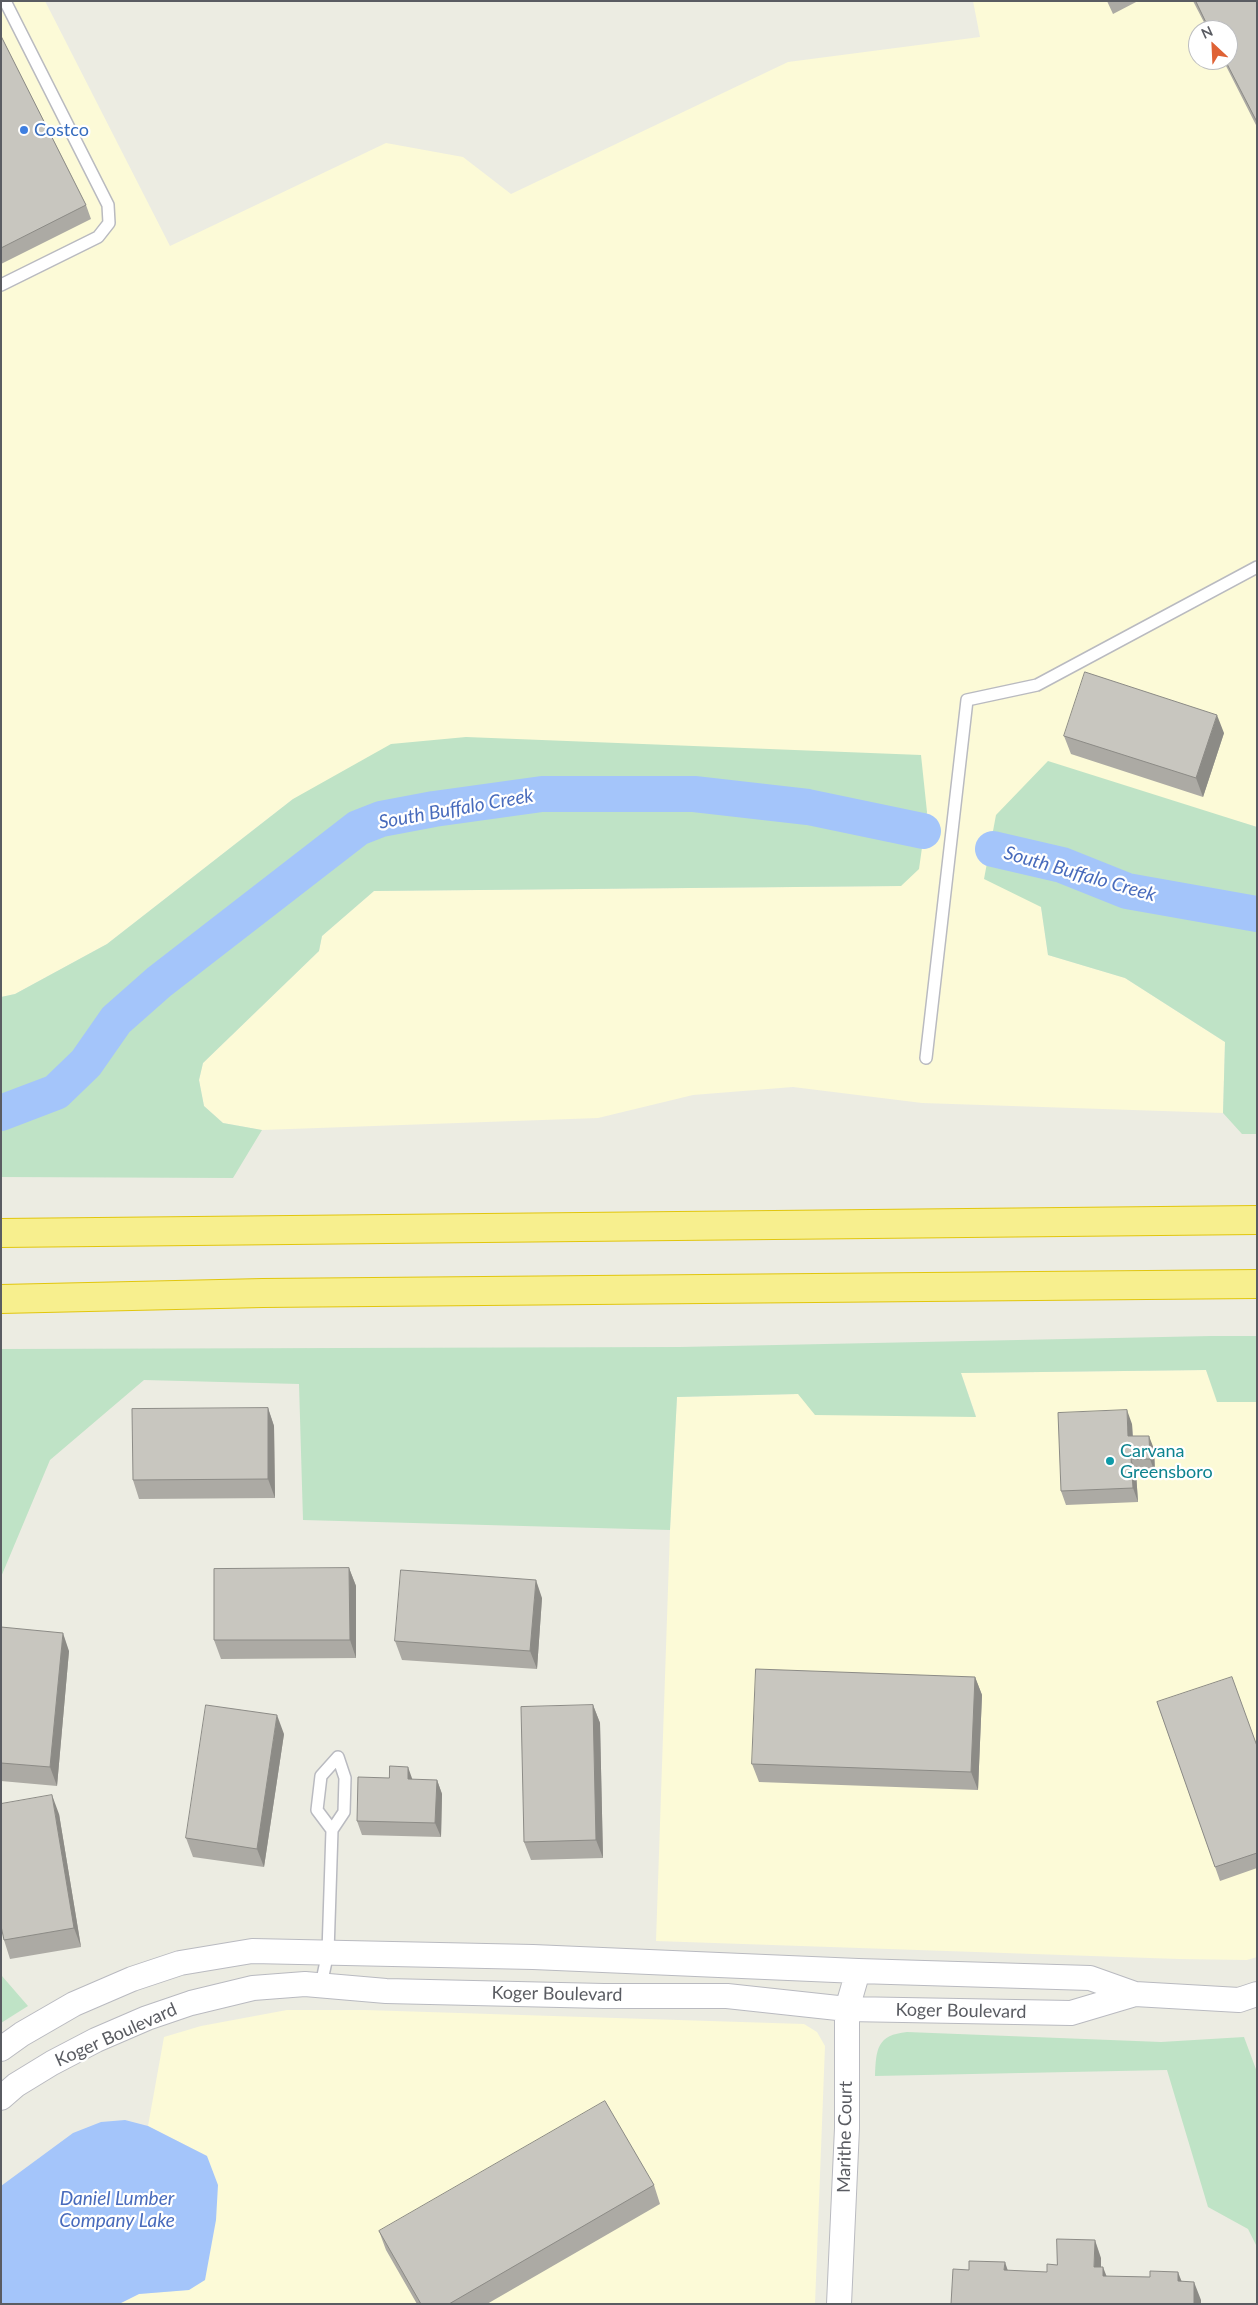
<!DOCTYPE html>
<html>
<head>
<meta charset="utf-8">
<style>
  body { margin:0 }
  #map { position:relative; width:1258px; height:2305px; overflow:hidden; background:#ecece2; font-family:Lato,sans-serif }
  canvas { display:block }
  .frame { position:absolute; inset:0; border:2px solid #5a5c62; pointer-events:none }
  .north { position:absolute; left:1188px; top:20px; width:50px; height:50px; box-sizing:border-box; background:#fff; border:1px solid #bdbec0; border-radius:50%; rotate:335deg; font-size:14px; font-weight:700; line-height:20px; text-align:center; color:#5a5c62 }
  .north::after { content:''; display:block; margin:auto; width:18px; height:22px; background:#df6235; clip-path:polygon(50% 0,100% 100%,50% 72%,0 100%) }
</style>
</head>
<body>
<div id="map">
<canvas width="1258" height="2305"></canvas>
<div class="frame"></div>
<div class="north">N</div>
</div>
<script>
const ctx = document.querySelector('canvas').getContext('2d');
ctx.lineJoin = 'round';
function fillPath(path, color) {
  ctx.fillStyle = color;
  ctx.fill(path, 'evenodd');
}
function stroke(path, color, width, dash) {
  ctx.strokeStyle = color;
  ctx.lineWidth = width;
  ctx.lineCap = dash ? 'butt' : 'round';
  ctx.setLineDash(dash || []);
  ctx.stroke(path);
}
function label(font, color, halo, rows, align = 'center') {
  ctx.font = font + ' Lato,sans-serif';
  ctx.lineWidth = 4.5;
  ctx.setLineDash([]);
  ctx.textBaseline = 'middle';
  ctx.strokeStyle = halo;
  ctx.fillStyle = color;
  for (const [text, x, y, turn = 0] of rows) {
    ctx.save();
    ctx.translate(x, y);
    ctx.rotate((+turn || 0) * Math.PI / 180);
    ctx.textAlign = isNaN(turn) ? turn : align;
    if (halo) ctx.strokeText(text, 0, 0);
    ctx.fillText(text, 0, 0);
    ctx.restore();
  }
}
fillPath(new Path2D(`
  M 1,1 L 45,1 L 170,246 L 386,143 L 463,157 L 511,194 L 788,62 L 980,37 L 973,1 L 1257,1 L 1257,827 L 1207,812 L 1041,907 L 1048,955 L 1125,978 L 1225,1042 L 1223,1113 L 922,1103 L 793,1087 L 693,1095 L 598,1118 L 262,1130 L 223,1123 L 204,1106 L 199,1080 L 203,1063 L 319,951 L 322,936 L 374,891 L 901,886 L 293,799 L 107,944 L 15,994 L 1,997 ZM 1198,30 L 1228,30 L 1228,60 L 1198,60 Z
  M 1206,1370 L 1218,1402 L 1257,1402 L 1257,1957 L 1247,1960 L 1179,1959 L 656,1941 L 670,1530 L 677,1397 L 798,1394 L 976,1416 L 961,1373 Z
  M 287,2010 L 365,2010 L 804,2024 L 817,2032 L 825,2046 L 815,2304 L 119,2304 L 139,2294 L 189,2290 L 207,2156 L 148,2126 L 164,2037 L 201,2026 Z`), '#fcfad7');
fillPath(new Path2D(`
  M 466,737 L 921,755 L 927,812 L 919,869 L 901,886 L 374,891 L 322,936 L 319,951 L 203,1063 L 199,1080 L 204,1106 L 223,1123 L 262,1130 L 233,1178 L 1,1177 L 1,997 L 15,994 L 107,944 L 293,799 L 391,744 Z
  M 1048,761 L 1257,827 L 1257,1134 L 1242,1134 L 1223,1113 L 1225,1042 L 1125,978 L 1048,955 L 1041,907 L 984,879 L 996,815 Z
  M 1211,1336 L 1257,1336 L 1257,1402 L 1217,1402 L 1206,1370 L 961,1373 L 976,1417 L 815,1415 L 798,1394 L 677,1397 L 670,1530 L 303,1520 L 299,1384 L 144,1380 L 50,1460 L 1,1577 L 1,1349 L 680,1347 Z
  M 1,1973 L 2,1976 L 28,2006 L 1,2023 Z
  M 907,2032 L 1161,2042 L 1244,2037 L 1257,2072 L 1257,2247 L 1248,2229 L 1208,2207 L 1167,2070 L 875,2076 C 876,2049 877,2035 907,2032 Z`), '#bfe3c6');
fillPath(new Path2D(`
  M 125,2120 L 148,2126 L 207,2156 L 218,2185 L 216,2220 L 205,2280 L 189,2290 L 139,2294 L 119,2304 L 1,2304 L 1,2186 L 73,2133 L 101,2122 Z`), '#a4c5fa');
stroke(new Path2D(`
  M 993,849 L 1062,865 L 1127,891 L 1257,914
  M 1,1113 L 56,1092 L 86,1063 L 116,1020 L 159,982 L 358,828 L 381,819 L 434,809 L 542,794 L 694,794 L 808,807 L 923,831`), '#a4c5fa', 36);
const service = new Path2D(`
  M 1,285 L 98,237 L 109,223 L 108,205 L 5,1
  M 926,1058 L 967,700 L 1037,685 L 1257,567
  M 321,1985 L 328,1952 L 332,1830 L 344,1812 L 345,1778 L 338,1757 L 321,1776 L 317,1810 L 332,1830`);
const minor = new Path2D(`
  M 1,2049 L 22,2034 L 74,2004 L 132,1979 L 180,1963 L 252,1951 L 533,1957 L 858,1971 L 1090,1978 L 1135,1994 L 1239,2000 L 1257,1994
  M 1,2098 L 16,2085 L 52,2063 L 96,2040 L 147,2018 L 191,2003 L 253,1988 L 305,1984 L 386,1991 L 604,1996 L 727,1996 L 847,2009 L 1071,2013 L 1135,1994
  M 839,2304 L 847,2128 L 847,2009 L 858,1971`);
const motorway = new Path2D(`
  M 1,1233 L 1257,1220
  M 1,1299 L 263,1293 L 1257,1284`);
stroke(service, '#b9bac0', 14);
stroke(minor, '#b9bac0', 26);
stroke(motorway, '#e1c60d', 30);
stroke(service, '#fff', 11);
stroke(minor, '#fff', 24);
stroke(motorway, '#f7ef8e', 28);
fillPath(new Path2D(`
  M 1107,1 L 1138,1 L 1113,14 Z
  M 1193,1 L 1257,1 L 1257,127 L 1223,60 L 1228,60 L 1228,30 L 1208,30 Z
  M 1,36 L 86,205 L 91,219 L 1,264 Z
  M 1224,733 L 1203,797 L 1071,754 L 1064,736 Z
  M 268,1408 L 274,1426 L 275,1498 L 139,1499 L 133,1480 Z
  M 1132,1424 L 1133,1436 L 1154,1449 L 1155,1473 L 1136,1473 L 1138,1502 L 1066,1505 L 1061,1491 Z
  M 349,1568 L 356,1586 L 356,1658 L 221,1659 L 214,1640 Z
  M 542,1598 L 537,1669 L 402,1660 L 395,1641 Z
  M 1,1627 L 69,1651 L 57,1786 L 1,1781 Z
  M 975,1677 L 982,1695 L 978,1790 L 759,1782 L 752,1764 Z
  M 1157,1702 L 1257,1746 L 1257,1868 L 1220,1881 Z
  M 593,1705 L 600,1723 L 603,1858 L 531,1860 L 524,1842 Z
  M 284,1734 L 264,1867 L 193,1857 L 186,1838 Z
  M 413,1780 L 437,1780 L 442,1794 L 441,1837 L 362,1835 L 357,1821 Z
  M 59,1814 L 81,1947 L 10,1959 L 4,1940 Z
  M 654,2185 L 660,2204 L 487,2304 L 417,2304 L 386,2250 L 379,2231 Z`), '#acaaa4');
fillPath(new Path2D(`
  M 1217,715 L 1224,733 L 1203,797 L 1196,778 Z
  M 268,1408 L 274,1426 L 275,1498 L 268,1479 Z
  M 1127,1410 L 1132,1424 L 1133,1450 L 1128,1436 Z
  M 1149,1436 L 1154,1449 L 1155,1473 L 1150,1459 Z
  M 1131,1459 L 1136,1473 L 1138,1502 L 1133,1488 Z
  M 349,1568 L 356,1586 L 356,1658 L 350,1640 Z
  M 536,1580 L 542,1598 L 537,1669 L 530,1651 Z
  M 63,1633 L 69,1651 L 57,1786 L 50,1767 Z
  M 975,1677 L 982,1695 L 978,1790 L 971,1772 Z
  M 593,1705 L 600,1723 L 603,1858 L 596,1840 Z
  M 277,1715 L 284,1734 L 264,1867 L 257,1849 Z
  M 408,1767 L 413,1781 L 408,1779 Z
  M 437,1780 L 442,1794 L 441,1837 L 435,1823 Z
  M 52,1795 L 59,1814 L 81,1947 L 74,1928 Z
  M 1095,2240 L 1101,2258 L 1101,2285 L 1094,2267 Z
  M 1005,2262 L 1011,2280 L 1004,2270 Z
  M 1103,2267 L 1110,2285 L 1103,2276 Z
  M 1178,2272 L 1185,2290 L 1178,2281 Z
  M 1194,2282 L 1201,2300 L 1201,2304 L 1194,2304 Z`), '#8c8b86');
const building = new Path2D(`
  M 1196,1 L 1257,1 L 1257,122 L 1225,60 L 1228,60 L 1228,30 L 1210,30 Z
  M 1,36 L 86,205 L 1,248 Z
  M 1085,672 L 1217,715 L 1196,778 L 1064,736 Z
  M 268,1408 L 268,1479 L 133,1480 L 132,1409 Z
  M 1127,1410 L 1128,1436 L 1149,1436 L 1150,1459 L 1131,1459 L 1133,1488 L 1061,1491 L 1058,1413 Z
  M 349,1568 L 350,1640 L 214,1640 L 214,1569 Z
  M 401,1570 L 536,1580 L 530,1651 L 395,1641 Z
  M 1,1627 L 63,1633 L 50,1767 L 1,1763 Z
  M 756,1669 L 975,1677 L 971,1772 L 752,1764 Z
  M 1232,1677 L 1257,1746 L 1257,1853 L 1215,1867 L 1157,1702 Z
  M 206,1705 L 277,1715 L 257,1849 L 186,1838 Z
  M 593,1705 L 596,1840 L 524,1842 L 521,1707 Z
  M 390,1766 L 408,1767 L 408,1779 L 437,1780 L 435,1823 L 357,1821 L 358,1777 L 389,1778 Z
  M 52,1795 L 74,1928 L 4,1940 L 1,1926 L 1,1804 Z
  M 605,2101 L 654,2185 L 449,2304 L 421,2304 L 379,2231 Z
  M 1057,2239 L 1095,2240 L 1094,2267 L 1103,2267 L 1103,2276 L 1150,2277 L 1150,2271 L 1178,2272 L 1178,2281 L 1194,2282 L 1194,2304 L 951,2304 L 953,2269 L 969,2270 L 969,2261 L 1005,2262 L 1004,2270 L 1047,2272 L 1047,2264 L 1057,2265 Z`);
fillPath(building, '#c8c6bf');
stroke(building, '#8c8b86', 1);
for (const [x, y, r, color] of [
  [24,130,5,"#3f7fe0"],
  [1110,1461,5,"#0f9aa8"]
]) {
  const dot = new Path2D();
  dot.arc(x, y, r, 0, 2 * Math.PI);
  ctx.fillStyle = color;
  ctx.fill(dot);
  stroke(dot, '#fff', 2);
}
label('18px', '#366cbe', '#fff', [
  ["Costco",34,130]
], 'left');
label('18px', '#0d838f', '#fff', [
  ["Carvana",1120,1451],
  ["Greensboro",1120,1472]
], 'left');
label('18px', '#5a5c62', '#fff', [
  ["Koger Boulevard",557,1994,1],
  ["Koger Boulevard",961,2011,1],
  ["Koger Boulevard",116,2035,-24],
  ["Marithe Court",845,2137,-89]
]);
label('italic 19px', '#486bbc', '#fff', [
  ["South Buffalo Creek",456,809,-10],
  ["South Buffalo Creek",1080,874,16],
  ["Daniel Lumber",117,2199],
  ["Company Lake",117,2221]
]);
</script>
</body>
</html>
